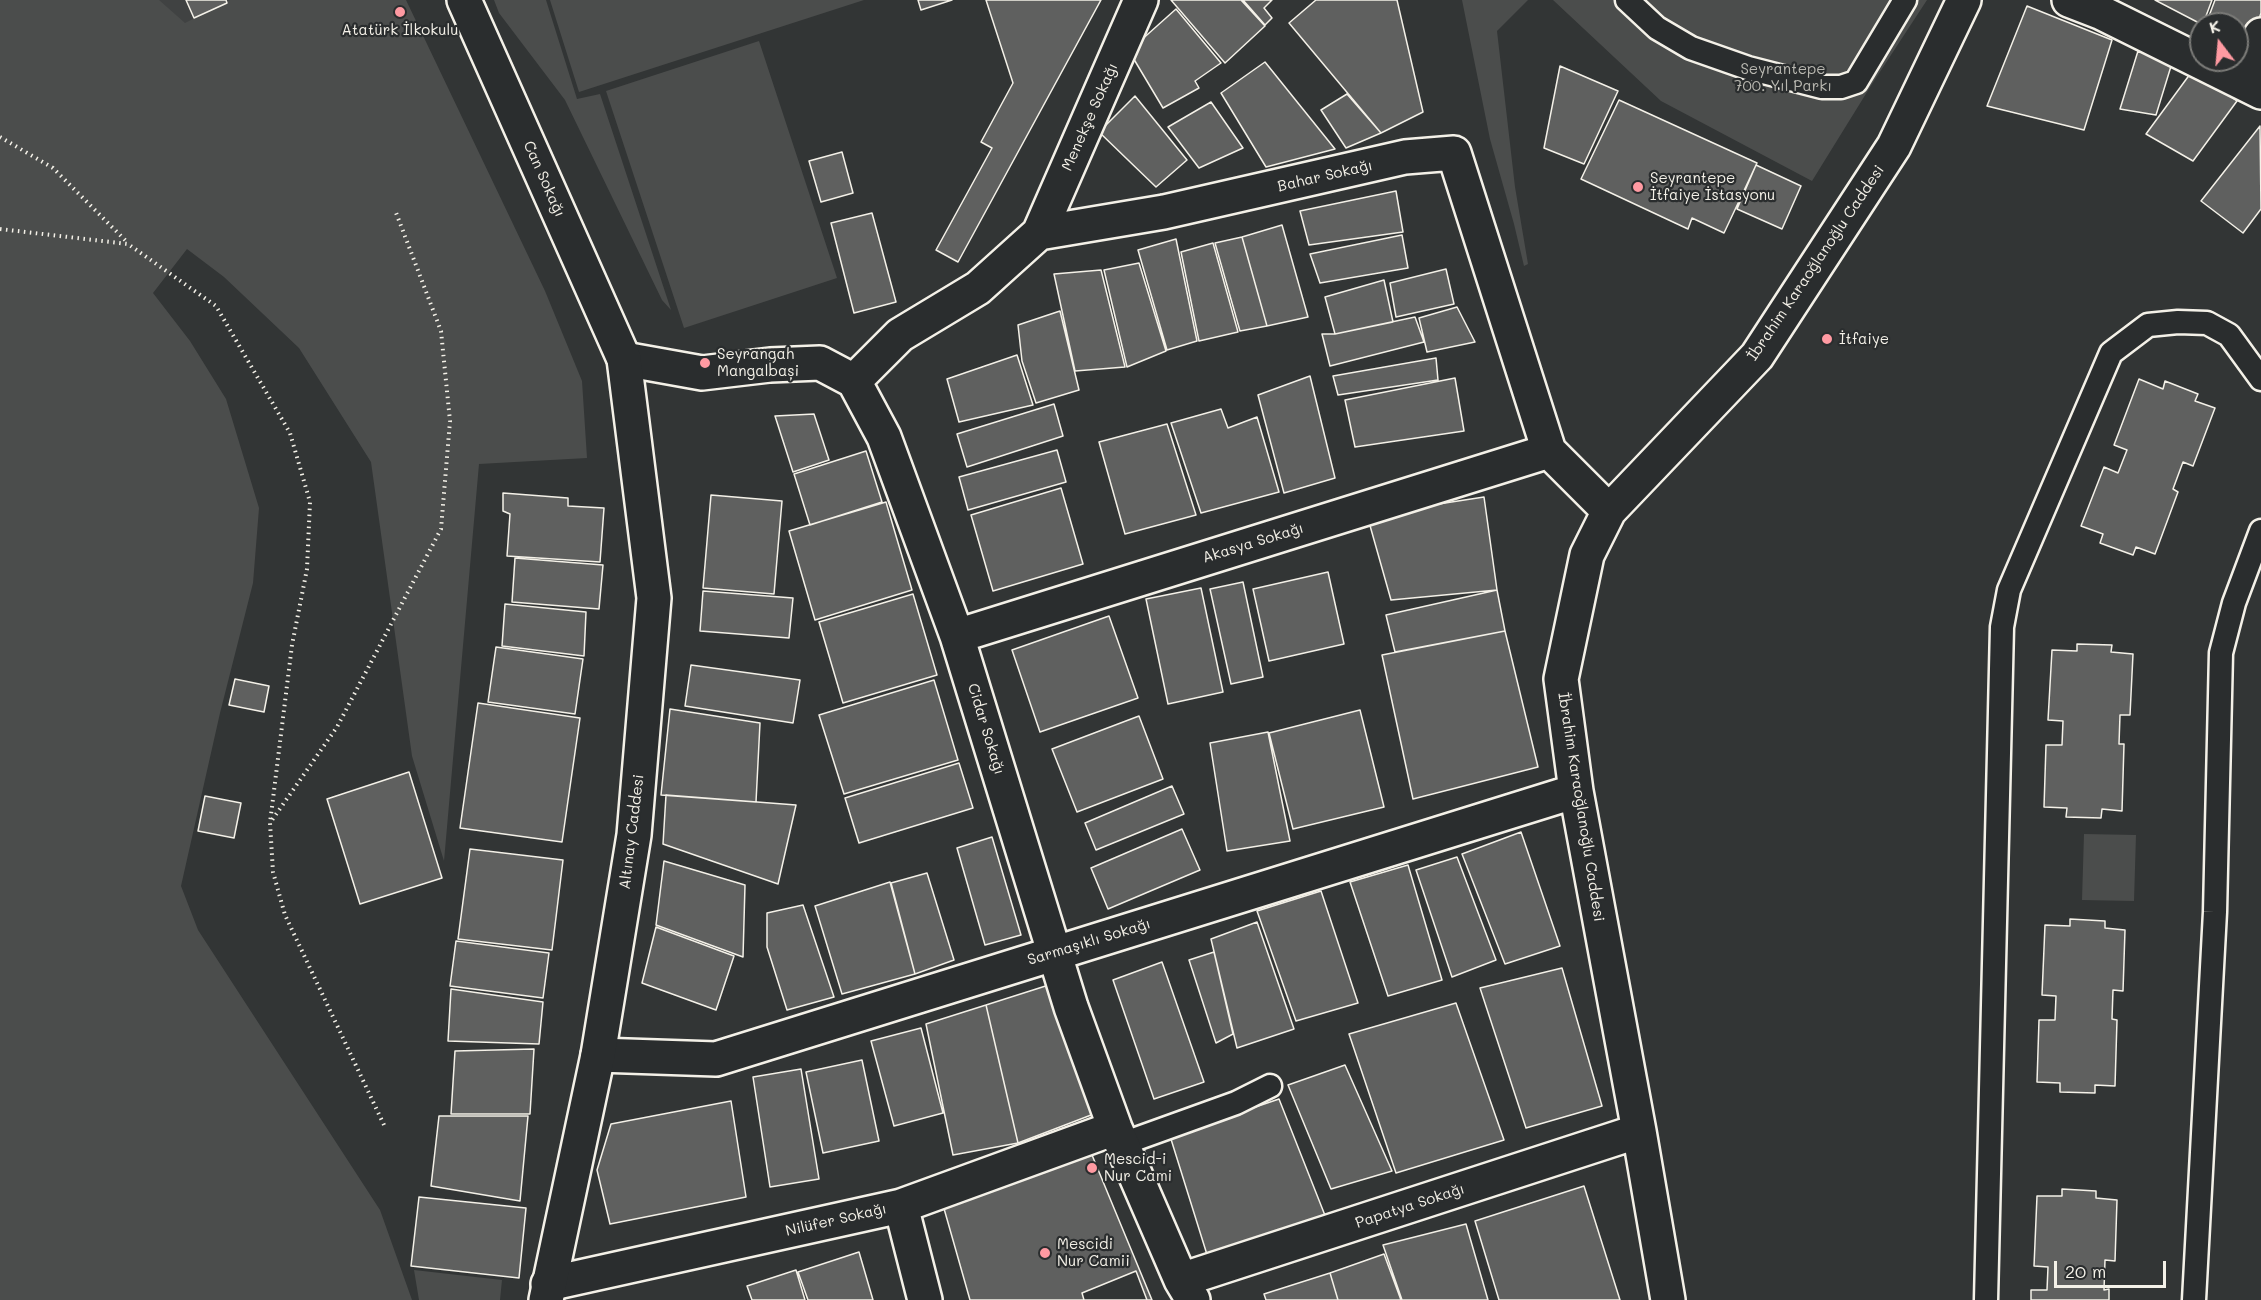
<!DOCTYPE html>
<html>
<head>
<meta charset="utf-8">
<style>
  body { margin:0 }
  #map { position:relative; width:2261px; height:1300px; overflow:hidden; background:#323535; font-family:Mali,sans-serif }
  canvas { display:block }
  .north { position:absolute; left:2189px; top:12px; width:60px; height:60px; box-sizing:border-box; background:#2a2d2e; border:2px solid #7b7b78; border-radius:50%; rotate:344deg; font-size:16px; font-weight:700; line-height:24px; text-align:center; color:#f4f1e8 }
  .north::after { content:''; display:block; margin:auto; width:21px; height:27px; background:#ff9aa2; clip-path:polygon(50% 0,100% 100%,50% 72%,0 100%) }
  .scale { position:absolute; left:2054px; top:1261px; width:112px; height:27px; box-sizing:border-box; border:3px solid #f4f1e8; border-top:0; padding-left:8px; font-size:18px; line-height:21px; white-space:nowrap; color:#f4f1e8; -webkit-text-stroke:4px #2a2d2e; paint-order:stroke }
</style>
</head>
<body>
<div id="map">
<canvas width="2261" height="1300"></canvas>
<div class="north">K</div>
<div class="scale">20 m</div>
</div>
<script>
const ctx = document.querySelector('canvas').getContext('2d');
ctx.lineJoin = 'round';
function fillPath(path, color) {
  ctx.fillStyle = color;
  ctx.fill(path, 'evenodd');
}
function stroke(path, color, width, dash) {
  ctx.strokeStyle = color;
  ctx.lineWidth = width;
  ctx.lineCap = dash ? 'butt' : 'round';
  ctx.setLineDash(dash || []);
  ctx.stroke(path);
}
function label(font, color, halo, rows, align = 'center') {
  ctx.font = font + ' Mali,sans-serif';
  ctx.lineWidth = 4.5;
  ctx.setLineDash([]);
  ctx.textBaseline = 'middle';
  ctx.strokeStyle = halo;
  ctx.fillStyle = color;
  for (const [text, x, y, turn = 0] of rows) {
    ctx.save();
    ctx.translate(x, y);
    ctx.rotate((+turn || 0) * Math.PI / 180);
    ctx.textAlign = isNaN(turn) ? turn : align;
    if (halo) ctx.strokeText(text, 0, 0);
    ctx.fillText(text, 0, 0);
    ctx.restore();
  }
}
fillPath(new Path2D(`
  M 123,0 L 232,0 L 174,39 Z`), '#404242');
fillPath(new Path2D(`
  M 0,0 L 159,0 L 185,23 L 230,0 L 406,0 L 545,291 L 582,381 L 587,458 L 479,464 L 444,861 L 412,756 L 371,462 L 299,348 L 224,277 L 187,249 L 153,293 L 190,341 L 226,399 L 259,508 L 253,583 L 220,713 L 181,886 L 198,930 L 380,1210 L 412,1300 L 0,1300 Z
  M 494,0 L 546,0 L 577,99 L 600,94 L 671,310 L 662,300 L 565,100 L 499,13 Z
  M 550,0 L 864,0 L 579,92 Z
  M 1462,0 L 1528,0 L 1497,31 L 1515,187 L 1528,264 L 1524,266 L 1514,224 L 1490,139 Z
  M 1553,0 L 1927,0 L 1872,84 L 1812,181 L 1661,101 Z
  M 759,41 L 837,278 L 684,328 L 606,91 Z
  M 2084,834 L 2136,835 L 2134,901 L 2082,900 Z
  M 414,1270 L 502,1280 L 500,1300 L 419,1300 Z`), '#4b4d4c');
const building = new Path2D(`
  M 186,0 L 226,0 L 227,3 L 194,18 Z
  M 918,0 L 952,0 L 921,10 Z
  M 986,0 L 1101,0 L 958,262 L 936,250 L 992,148 L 981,142 L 1013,83 Z
  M 1171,0 L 1241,0 L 1265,26 L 1225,63 Z
  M 1243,0 L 1272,0 L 1264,8 L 1272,18 L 1265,25 Z
  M 1316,0 L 1397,0 L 1423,112 L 1381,133 L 1289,23 Z
  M 2155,0 L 2212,0 L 2203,24 L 2201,24 Z
  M 2215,0 L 2261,0 L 2261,13 L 2249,48 L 2237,42 L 2237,24 L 2206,24 Z
  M 2027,6 L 2112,40 L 2084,130 L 1987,106 Z
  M 1176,9 L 1221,63 L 1195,81 L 1199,88 L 1163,108 L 1129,51 Z
  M 2138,51 L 2172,63 L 2156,115 L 2120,109 Z
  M 1265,62 L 1335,149 L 1266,167 L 1221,93 Z
  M 1560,66 L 1618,91 L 1584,164 L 1544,148 Z
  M 2193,70 L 2237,101 L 2193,161 L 2146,134 Z
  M 1347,94 L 1381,133 L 1346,148 L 1321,110 Z
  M 1135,96 L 1187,160 L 1156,187 L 1099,132 Z
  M 1619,100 L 1757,163 L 1724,233 L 1692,218 L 1688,229 L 1581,179 Z
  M 1211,102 L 1243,148 L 1199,168 L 1168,127 Z
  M 2260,126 L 2261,209 L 2243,233 L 2201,201 Z
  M 842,152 L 853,193 L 821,202 L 809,161 Z
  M 1756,165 L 1801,186 L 1782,229 L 1737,209 Z
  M 1396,191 L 1403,232 L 1309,245 L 1300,211 Z
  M 872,213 L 896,302 L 854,313 L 831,223 Z
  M 1282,225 L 1308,317 L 1267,326 L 1242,237 Z
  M 1402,235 L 1408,268 L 1320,283 L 1310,254 Z
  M 1242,237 L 1267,326 L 1240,331 L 1215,243 Z
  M 1176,239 L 1197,341 L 1167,350 L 1138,250 Z
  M 1213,243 L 1238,332 L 1199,341 L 1181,252 Z
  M 1139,263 L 1166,351 L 1127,367 L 1104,270 Z
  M 1446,269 L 1454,304 L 1396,317 L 1390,283 Z
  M 1101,270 L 1125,367 L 1075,371 L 1054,274 Z
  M 1384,280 L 1393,322 L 1335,334 L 1325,297 Z
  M 1457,307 L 1475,342 L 1427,352 L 1419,318 Z
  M 1060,311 L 1079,390 L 1036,403 L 1022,361 L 1018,325 Z
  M 1415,317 L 1424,342 L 1330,366 L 1322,334 L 1335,334 Z
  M 1017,355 L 1033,405 L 959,422 L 947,379 Z
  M 1436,358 L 1438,380 L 1338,395 L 1333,376 Z
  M 1310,376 L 1335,478 L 1284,493 L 1258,395 Z
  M 1455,378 L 1464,431 L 1355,447 L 1345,400 Z
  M 2139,379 L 2163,389 L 2165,381 L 2198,394 L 2195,401 L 2215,408 L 2193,466 L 2183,462 L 2173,489 L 2178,492 L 2155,554 L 2136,547 L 2133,555 L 2100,543 L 2103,534 L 2081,526 L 2104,467 L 2118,473 L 2127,450 L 2114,445 Z
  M 1054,404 L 1063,436 L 967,467 L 957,434 Z
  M 1221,409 L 1228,428 L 1257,417 L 1279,492 L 1201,513 L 1171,423 Z
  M 814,414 L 829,460 L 793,472 L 775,416 Z
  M 1167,424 L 1196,515 L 1125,534 L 1099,442 Z
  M 1057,450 L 1066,482 L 968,510 L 959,477 Z
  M 866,451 L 882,502 L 810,525 L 794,474 Z
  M 1061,488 L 1083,564 L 993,591 L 971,515 Z
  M 503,493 L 568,498 L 568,506 L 604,508 L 600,562 L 507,556 L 510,514 L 503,511 Z
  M 711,495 L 782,501 L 774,594 L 703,588 Z
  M 1484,497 L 1497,590 L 1391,600 L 1367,515 Z
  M 886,502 L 912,590 L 815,620 L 789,531 Z
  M 515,558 L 603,565 L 599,609 L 512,602 Z
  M 1328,572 L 1344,644 L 1269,661 L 1253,589 Z
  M 1243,582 L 1263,677 L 1231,684 L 1210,589 Z
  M 1201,588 L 1223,692 L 1168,704 L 1146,599 Z
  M 1497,590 L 1505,631 L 1395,652 L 1386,615 Z
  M 703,591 L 793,598 L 789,638 L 700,631 Z
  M 913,594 L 937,675 L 843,703 L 819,622 Z
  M 505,604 L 586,612 L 584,656 L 502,646 Z
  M 1109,616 L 1138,698 L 1040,732 L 1012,650 Z
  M 1505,631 L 1538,767 L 1413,799 L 1382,655 Z
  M 2077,644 L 2112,645 L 2111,652 L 2133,654 L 2130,715 L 2120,715 L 2119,744 L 2124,744 L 2122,811 L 2102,809 L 2101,818 L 2066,817 L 2067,808 L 2044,807 L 2046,745 L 2062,745 L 2063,721 L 2048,720 L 2052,650 L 2077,651 Z
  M 496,647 L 583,659 L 575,714 L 488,702 Z
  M 691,665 L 800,680 L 793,723 L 685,706 Z
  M 235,679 L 269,686 L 264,712 L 229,705 Z
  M 934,680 L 958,760 L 844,794 L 819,715 Z
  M 478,703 L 580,718 L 562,842 L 460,828 Z
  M 670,709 L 760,723 L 756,802 L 661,795 Z
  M 1360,710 L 1384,807 L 1293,829 L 1269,733 Z
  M 1139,716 L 1163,779 L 1077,812 L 1052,749 Z
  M 1268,732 L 1290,841 L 1227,851 L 1210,743 Z
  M 959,763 L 973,808 L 859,843 L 845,798 Z
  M 409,772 L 442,878 L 360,904 L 327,799 Z
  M 1172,786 L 1184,814 L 1096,850 L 1085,823 Z
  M 666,795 L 796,805 L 778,884 L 663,844 Z
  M 205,796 L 241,803 L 234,838 L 198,831 Z
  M 1182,829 L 1200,870 L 1108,909 L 1091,868 Z
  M 1521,832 L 1560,946 L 1505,964 L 1462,854 Z
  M 992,837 L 1021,935 L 985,945 L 957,848 Z
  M 470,849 L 563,860 L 552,950 L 458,939 Z
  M 1457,857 L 1496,960 L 1452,977 L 1416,870 Z
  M 664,861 L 745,885 L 743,957 L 656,925 Z
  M 1408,865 L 1442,980 L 1388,996 L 1350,882 Z
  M 927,873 L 954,960 L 915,974 L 891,883 Z
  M 890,882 L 915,974 L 842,994 L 815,906 Z
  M 1321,891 L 1358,1003 L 1296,1021 L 1257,911 Z
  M 803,905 L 834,997 L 787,1010 L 767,947 L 767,913 Z
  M 2070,919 L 2105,921 L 2105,928 L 2125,930 L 2123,991 L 2113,990 L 2112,1019 L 2117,1020 L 2115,1086 L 2095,1085 L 2095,1093 L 2060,1092 L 2060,1083 L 2037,1082 L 2039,1020 L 2055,1020 L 2056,996 L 2042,995 L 2045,925 L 2070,926 Z
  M 1257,922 L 1294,1029 L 1237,1048 L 1211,939 Z
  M 656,927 L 734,956 L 716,1010 L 642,983 Z
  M 456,941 L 549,953 L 543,998 L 450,986 Z
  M 1214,952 L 1233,1034 L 1216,1043 L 1189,960 Z
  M 1162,962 L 1204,1082 L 1154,1099 L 1113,980 Z
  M 1562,968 L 1602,1106 L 1526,1128 L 1480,988 Z
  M 1055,983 L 1099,1112 L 1018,1143 L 986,1005 Z
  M 451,989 L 543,1002 L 539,1044 L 448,1041 Z
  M 1456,1003 L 1504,1140 L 1396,1173 L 1349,1034 Z
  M 986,1005 L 1018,1143 L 953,1155 L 926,1024 Z
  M 921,1028 L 943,1113 L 894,1126 L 871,1041 Z
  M 534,1049 L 530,1114 L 451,1114 L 455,1051 Z
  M 862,1060 L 879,1141 L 823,1153 L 806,1072 Z
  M 1345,1065 L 1392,1171 L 1331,1189 L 1288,1085 Z
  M 801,1069 L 819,1179 L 770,1187 L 753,1077 Z
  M 1279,1099 L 1328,1223 L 1209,1261 L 1170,1136 Z
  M 731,1101 L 746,1197 L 610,1224 L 597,1170 L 611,1124 Z
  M 439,1116 L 528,1116 L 520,1201 L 431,1186 Z
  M 1092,1155 L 1152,1300 L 970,1300 L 943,1205 Z
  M 1584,1186 L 1620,1300 L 1499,1300 L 1475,1221 Z
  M 2062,1189 L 2096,1191 L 2096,1198 L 2117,1200 L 2115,1261 L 2105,1260 L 2104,1290 L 2109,1289 L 2109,1300 L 2031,1300 L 2031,1290 L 2047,1290 L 2048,1267 L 2034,1266 L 2037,1196 L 2062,1196 Z
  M 419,1197 L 526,1208 L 519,1278 L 411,1266 Z
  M 1466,1224 L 1488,1300 L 1402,1300 L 1383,1245 Z
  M 859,1252 L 873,1300 L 808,1300 L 798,1272 Z
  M 1384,1254 L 1401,1300 L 1338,1300 L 1330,1273 Z
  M 796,1270 L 805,1300 L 752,1300 L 747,1286 Z
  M 1136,1271 L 1147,1300 L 1084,1300 L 1082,1293 Z
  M 1330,1273 L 1338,1300 L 1266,1300 L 1264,1294 Z`);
fillPath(building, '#5f605f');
stroke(building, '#f4f1e8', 1.5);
const lane = new Path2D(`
  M 1627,0 L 1657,28 L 1691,48 L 1748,68 L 1822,87 L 1841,87 L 1856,82 L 1905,0
  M 1122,1144 L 1236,1103 L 1270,1086
  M 1986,1300 L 2002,627 L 2009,590 L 2111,353 L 2148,325 L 2178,322 L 2207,323 L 2229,335 L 2261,379
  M 2194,1300 L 2215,912 L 2221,653 L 2234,603 L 2261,531`);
const street = new Path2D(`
  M 2069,0 L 2100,12 L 2261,92
  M 2244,82 L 2261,35
  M 1039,233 L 1141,0
  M 624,359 L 702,373 L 770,365 L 820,363 L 854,381 L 884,437 L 957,636 L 1071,1007 L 1115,1128 L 1181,1280 L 1193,1300
  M 854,381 L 900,335 L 978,288 L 1039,233 L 1164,212 L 1405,157 L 1454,153 L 1549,451 L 1609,511
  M 957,636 L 1549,451
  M 598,1055 L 716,1059 L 1576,791
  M 901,1206 L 925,1300
  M 1181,1280 L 1639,1131
  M 548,1284 L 901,1206 L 1115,1128
  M 1668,1300 L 1639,1131 L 1576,791 L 1561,679 L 1587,555 L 1609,511 L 1757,356 L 1894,146 L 1964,0`);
const secondary = new Path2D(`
  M 464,0 L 624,359 L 654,598 L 634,835 L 598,1055 L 546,1300`);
stroke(lane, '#f4f1e8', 27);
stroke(street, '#f4f1e8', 38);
stroke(secondary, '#f4f1e8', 38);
stroke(new Path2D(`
  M 0,137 L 53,168 L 128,243
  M 0,229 L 128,244 L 216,306 L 290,433 L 310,502 L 307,569 L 292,645 L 270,823
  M 384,1125 L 285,915 L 273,872 L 270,823 L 337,727 L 441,529 L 450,421 L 441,331 L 395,210`), '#f4f1e8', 4, [1.5, 4.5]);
stroke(lane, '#2a2d2e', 22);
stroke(street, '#2a2d2e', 33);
stroke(secondary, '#2a2d2e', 33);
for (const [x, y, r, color] of [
  [400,12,6,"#ff9aa2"],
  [1638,187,6,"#ff9aa2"],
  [1827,339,6,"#ff9aa2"],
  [705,363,6,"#ff9aa2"],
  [1092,1168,6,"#ff9aa2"],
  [1045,1253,6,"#ff9aa2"]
]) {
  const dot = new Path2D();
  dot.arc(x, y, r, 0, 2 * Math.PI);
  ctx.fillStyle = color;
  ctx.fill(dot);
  stroke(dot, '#2a2d2e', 2);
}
label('15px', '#f4f1e8', '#2a2d2e', [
  ["Atatürk İlkokulu",400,30,"center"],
  ["Seyrantepe",1650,178],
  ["İtfaiye İstasyonu",1650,195],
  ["İtfaiye",1839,339],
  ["Seyrangah",717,354],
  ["Mangalbași",717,371],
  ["Mescid-i",1104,1159],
  ["Nur Cami",1104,1176],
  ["Mescidi",1057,1244],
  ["Nur Camii",1057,1261]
], 'left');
label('15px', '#b9b8b1', '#2a2d2e', [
  ["Seyrantepe",1783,69],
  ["700. Yıl Parkı",1783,86]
]);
label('15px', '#f4f1e8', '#2a2d2e', [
  ["Menekşe Sokağı",1090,117,-66],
  ["Bahar Sokağı",1325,176,-13],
  ["Can Sokağı",544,179,66],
  ["İbrahim Karaoğlanoğlu Caddesi",1816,263,-56],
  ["Akasya Sokağı",1253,543,-17],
  ["Cidar Sokağı",986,729,73],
  ["İbrahim Karaoğlanoğlu Caddesi",1581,807,81],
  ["Altınay Caddesi",632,832,-83],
  ["Sarmaşıklı Sokağı",1089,942,-17],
  ["Papatya Sokağı",1410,1206,-18],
  ["Nilüfer Sokağı",836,1220,-13]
]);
</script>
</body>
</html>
